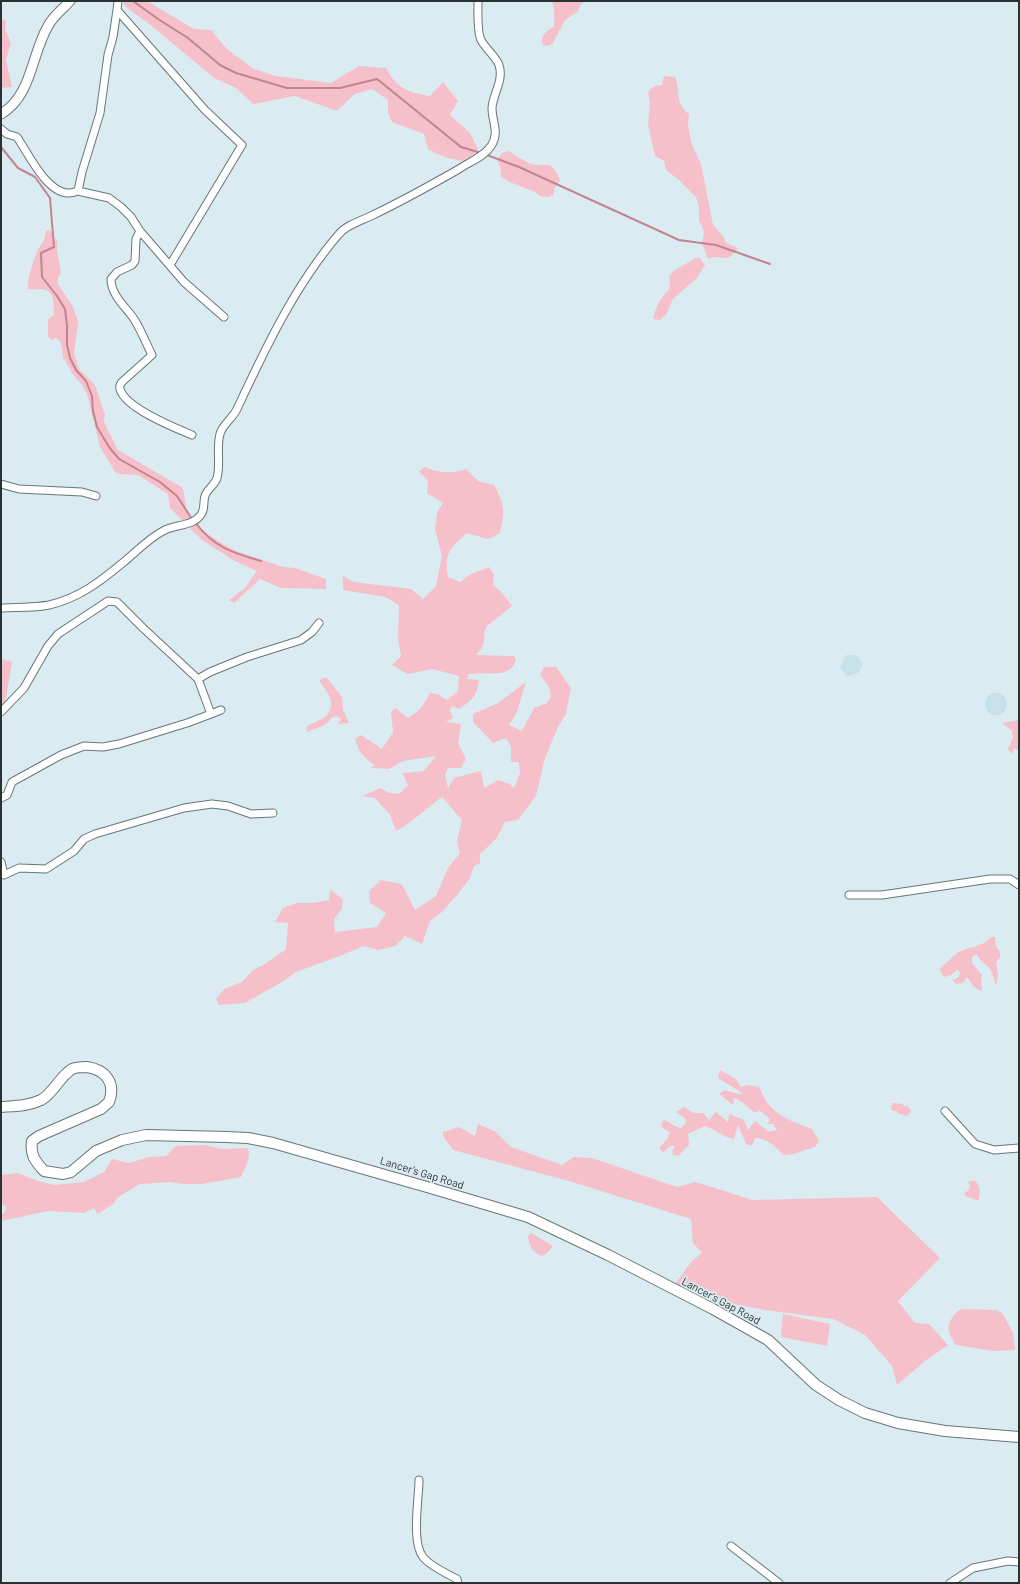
<!DOCTYPE html>
<html>
<head>
<meta charset="utf-8">
<style>
  body { margin:0 }
  #map { position:relative; width:1020px; height:1584px; overflow:hidden; background:#daecf1; font-family:Barlow,sans-serif }
  canvas { display:block }
  .frame { position:absolute; inset:0; border:2px solid #2b3234; pointer-events:none }
</style>
</head>
<body>
<div id="map">
<canvas width="1020" height="1584"></canvas>
<div class="frame"></div>
</div>
<script>
const ctx = document.querySelector('canvas').getContext('2d');
ctx.lineJoin = 'round';
function fillPath(path, color) {
  ctx.fillStyle = color;
  ctx.fill(path, 'evenodd');
}
function stroke(path, color, width, dash) {
  ctx.strokeStyle = color;
  ctx.lineWidth = width;
  ctx.lineCap = dash ? 'butt' : 'round';
  ctx.setLineDash(dash || []);
  ctx.stroke(path);
}
function label(font, color, halo, rows, align = 'center') {
  ctx.font = font + ' Barlow,sans-serif';
  ctx.lineWidth = 3.5;
  ctx.setLineDash([]);
  ctx.textBaseline = 'middle';
  ctx.strokeStyle = halo;
  ctx.fillStyle = color;
  for (const [text, x, y, turn = 0] of rows) {
    ctx.save();
    ctx.translate(x, y);
    ctx.rotate((+turn || 0) * Math.PI / 180);
    ctx.textAlign = isNaN(turn) ? turn : align;
    if (halo) ctx.strokeText(text, 0, 0);
    ctx.fillText(text, 0, 0);
    ctx.restore();
  }
}
fillPath(new Path2D(`
  M 846,655 L 857,655 L 863,664 L 858,673 L 847,676 L 840,667 Z
  M985 704a11 11 0 1 1 22 0a11 11 0 1 1-22 0Z`), '#c7e1e8');
fillPath(new Path2D(`
  M 123,1 L 147,1 L 194,29 L 211,30 L 227,49 L 254,69 L 276,76 L 331,83 L 359,66 L 386,68 C 397,89 408,92 430,96 L 443,82 L 458,101 L 450,115 L 470,133 L 478,149 L 474,155 L 462,161 L 444,157 L 428,149 L 424,134 L 392,122 L 388,112 L 388,100 L 372,89 L 355,94 L 337,111 L 295,96 L 253,104 L 236,88 L 214,78 L 153,27 L 126,7 Z
  M 552,1 L 583,1 L 577,12 L 565,20 L 553,43 L 547,46 L 542,44 C 541,35 546,31 554,27 L 554,9 Z
  M 1,18 L 6,21 L 5,29 L 11,43 L 6,60 L 12,87 L 1,88 Z
  M 664,76 L 675,77 C 681,91 674,103 689,114 L 688,126 L 692,145 L 701,164 L 713,225 L 723,236 L 726,243 L 738,248 C 724,267 724,252 708,259 L 702,243 L 704,231 L 699,220 L 699,207 L 696,197 L 679,180 L 666,170 L 664,161 L 655,156 L 648,125 L 650,103 L 648,92 L 654,86 L 662,85 Z
  M 509,151 C 515,155 522,160 529,163 C 543,169 551,156 560,180 L 554,189 L 554,195 L 548,197 L 540,196 L 535,192 L 510,182 L 501,177 L 500,166 L 497,160 L 502,153 Z
  M 50,230 L 57,241 L 57,251 L 61,272 L 58,278 L 58,284 L 72,305 L 77,317 L 78,323 L 74,353 L 79,369 L 95,385 L 105,415 L 104,422 L 118,450 L 183,488 L 187,514 L 201,529 L 218,541 L 236,551 L 283,567 L 295,568 L 326,579 L 326,589 L 281,588 L 260,579 L 234,603 L 229,600 L 245,588 L 257,571 L 233,560 L 202,540 L 170,508 L 168,494 L 138,475 L 118,474 L 115,472 L 100,447 L 87,394 L 82,385 L 72,373 L 63,357 L 61,343 L 57,338 L 51,340 L 48,336 L 48,319 L 54,315 C 53,304 56,290 41,289 C 36,289 33,290 28,289 C 27,279 33,261 37,252 C 42,241 44,244 46,231 Z
  M 696,258 L 700,258 L 705,265 L 697,278 L 673,299 L 667,313 L 660,320 L 653,319 C 655,308 661,297 669,290 L 670,282 L 669,276 L 675,270 Z
  M 425,467 C 437,473 454,474 466,469 L 478,481 L 494,485 C 505,505 505,511 500,533 L 488,539 L 467,533 C 450,548 444,553 448,577 L 460,582 L 471,574 L 489,567 L 494,574 L 493,585 L 502,593 L 512,606 L 487,626 L 484,632 C 486,641 482,649 476,655 L 514,656 L 516,660 C 510,680 485,671 469,674 L 467,679 L 479,680 C 477,697 472,700 459,709 L 452,706 L 450,711 L 453,718 L 446,722 L 461,724 L 458,743 L 466,759 L 461,768 L 448,768 L 445,775 L 448,788 L 454,778 L 481,771 L 484,788 L 498,780 L 510,784 L 514,788 L 520,773 L 519,762 L 511,762 L 511,747 L 506,738 L 493,743 L 473,722 L 473,714 L 498,703 L 526,682 L 517,712 L 509,725 L 522,731 L 534,708 L 547,703 L 551,697 L 549,687 L 540,674 L 544,667 L 556,667 L 571,688 L 566,714 L 558,727 L 545,758 L 536,796 L 518,820 L 505,822 L 496,839 L 480,854 L 480,863 L 474,866 L 470,878 L 457,895 L 442,912 L 430,921 L 422,944 L 405,936 L 395,946 L 378,950 L 363,946 L 345,954 L 296,972 L 282,982 L 245,1003 L 219,1005 L 216,999 L 224,989 L 242,982 L 253,970 L 265,964 L 286,949 L 288,923 L 275,922 L 283,908 L 297,903 L 313,903 L 329,900 L 330,889 L 343,900 L 342,909 L 334,919 L 335,932 L 377,927 L 386,913 L 370,903 L 369,891 L 381,880 L 401,884 L 404,888 L 415,910 L 436,896 L 448,868 L 460,853 L 457,841 L 462,820 L 442,797 C 426,808 413,822 396,831 L 390,815 L 375,798 L 363,796 L 380,788 L 389,793 L 399,794 L 408,785 L 402,772 L 406,773 L 424,771 L 436,756 L 403,761 L 389,769 L 371,768 L 375,765 C 364,759 358,751 355,739 L 361,735 L 382,749 L 393,732 L 391,712 L 395,708 L 408,718 C 423,708 422,707 430,693 L 437,694 L 447,700 L 458,691 L 459,676 L 432,669 L 407,674 L 392,665 L 401,656 L 398,638 L 399,605 L 385,597 L 343,590 L 343,576 L 354,582 L 411,589 L 423,599 L 436,586 L 442,556 L 435,529 L 437,512 L 443,503 L 427,493 L 428,481 L 419,471 Z
  M 1,659 L 12,662 L 6,698 L 1,706 Z
  M 323,678 L 327,678 L 342,697 L 343,710 L 349,723 L 338,724 L 341,719 C 337,716 335,716 331,718 C 328,726 315,728 307,732 L 306,727 C 312,723 321,721 326,716 C 338,704 327,691 319,681 Z
  M 1019,720 L 1019,751 L 1014,748 L 1012,754 L 1008,749 L 1013,737 L 1012,731 L 1002,723 Z
  M 991,937 L 995,937 L 996,947 L 1000,952 L 1000,957 L 996,962 L 998,974 L 996,986 C 994,980 993,971 988,967 C 982,960 982,965 977,954 L 972,957 L 972,963 L 982,975 L 981,981 L 982,992 L 974,987 L 967,977 L 963,983 L 956,984 L 953,980 L 959,977 L 960,972 L 957,970 L 951,975 L 944,977 L 939,969 C 945,965 950,958 956,954 C 968,946 982,948 991,937 Z
  M 720,1070 L 736,1079 L 741,1087 L 748,1085 L 759,1087 C 762,1093 765,1101 770,1106 C 781,1118 798,1124 812,1129 L 819,1141 L 815,1147 C 804,1149 795,1156 783,1155 C 777,1147 765,1137 755,1138 L 752,1146 L 746,1144 L 738,1125 L 734,1139 C 723,1137 717,1130 705,1126 L 688,1134 L 689,1145 L 678,1156 L 673,1155 L 672,1151 L 675,1146 L 670,1146 L 663,1153 L 659,1148 L 668,1138 L 670,1132 L 664,1129 L 661,1125 L 664,1120 C 671,1122 673,1127 681,1128 L 686,1123 L 686,1119 L 676,1112 L 684,1107 L 694,1113 L 703,1113 L 709,1120 L 716,1112 L 728,1122 L 729,1114 L 744,1120 L 748,1130 L 755,1121 L 769,1132 L 777,1130 L 773,1124 L 767,1124 L 770,1119 L 759,1110 L 756,1113 C 747,1108 744,1101 734,1098 L 733,1105 L 719,1094 L 725,1090 L 734,1093 L 744,1094 L 718,1078 Z
  M 892,1103 L 903,1104 L 904,1106 L 907,1106 L 910,1109 L 911,1112 L 907,1116 L 900,1114 L 896,1111 L 893,1111 L 891,1109 Z
  M 478,1124 L 496,1132 L 511,1147 L 562,1165 L 574,1157 L 592,1158 L 677,1187 L 696,1182 L 752,1200 L 877,1197 L 940,1258 L 898,1301 L 915,1323 L 929,1324 L 948,1345 L 925,1361 L 897,1385 L 892,1366 L 865,1335 L 833,1319 L 765,1310 L 721,1302 L 675,1284 L 692,1261 L 702,1253 L 693,1243 L 691,1219 L 569,1181 L 453,1150 L 443,1136 L 443,1132 L 459,1127 L 475,1136 Z
  M 205,1145 L 222,1149 L 248,1148 C 251,1159 245,1168 241,1177 L 202,1184 L 185,1184 L 170,1182 L 140,1184 L 118,1197 L 113,1204 L 98,1214 L 94,1208 L 84,1213 L 48,1211 L 1,1221 L 1,1215 L 5,1212 L 6,1206 L 1,1204 L 1,1175 L 18,1173 L 38,1181 L 54,1185 L 84,1182 L 104,1172 L 112,1159 L 129,1163 L 149,1157 L 166,1156 L 176,1146 Z
  M 974,1180 C 982,1188 980,1189 979,1200 L 976,1200 L 965,1196 L 965,1192 L 968,1191 L 970,1186 L 968,1182 Z
  M 531,1233 L 553,1246 L 547,1253 L 542,1256 C 532,1252 529,1246 528,1236 Z
  M 962,1309 L 996,1310 L 1002,1313 L 1013,1332 L 1015,1350 L 993,1351 L 956,1345 C 950,1335 945,1328 952,1318 C 955,1313 957,1311 962,1309 Z
  M 783,1314 L 830,1324 L 827,1346 L 781,1337 Z`), '#f5c0ca');
stroke(new Path2D(`
  M 133,1 L 158,19 L 188,38 L 220,65 L 236,73 L 287,88 L 340,88 L 377,79 L 461,147 L 481,153
  M 1,147 L 18,168 L 35,177 L 50,198 L 54,247 L 41,253 L 42,277 L 57,296 L 65,309 L 67,326 L 67,345 L 70,358 L 76,370 L 86,381 L 92,396 L 93,411 L 97,427 L 109,447 L 119,459 L 160,482 L 177,496 L 192,519
  M 487,155 L 519,167 L 679,240 L 716,245 L 770,264
  M 195,522 C 213,547 233,553 261,561`), '#c38490', 2);
const minor = new Path2D(`
  M 118,1 L 117,10 L 205,110 L 242,145 L 170,265
  M 1,129 L 7,134 L 17,137 C 28,153 47,194 69,193 C 72,193 75,192 78,191 L 82,172 L 100,113 L 108,55 L 113,37 L 117,10
  M 78,191 L 109,198 L 121,207 L 131,217 L 140,231 L 184,282 L 224,317
  M 140,231 L 136,239 L 135,261 L 132,265 L 117,272 L 111,279 C 111,295 125,306 134,319 C 141,330 146,343 152,355 L 123,381 C 121,383 119,386 120,389 C 125,408 175,428 192,435
  M 1,484 L 19,489 L 82,492 L 96,496
  M 1,608 C 17,607 34,608 49,605 C 80,598 102,580 125,561 C 137,551 148,539 163,531 C 175,524 194,527 202,513 C 205,507 203,502 205,496 C 207,489 215,485 217,478 C 221,464 216,448 220,434 C 222,425 233,418 237,409 C 265,349 295,285 339,234 C 346,225 363,220 373,215 C 402,201 431,185 459,169 C 469,162 484,157 491,146 C 500,133 492,122 492,108 C 493,93 504,81 499,65 C 497,58 485,48 481,40 C 477,32 478,11 478,1
  M 1,712 L 24,688 L 48,646 L 58,634 L 108,601 L 117,602 L 143,628 L 198,679
  M 211,714 L 221,710
  M 1,798 L 7,795 L 12,782 L 61,755 L 84,746 L 103,747 L 119,744 L 187,723 L 211,714 L 198,679 L 210,672 L 247,657 L 301,640 L 312,632 L 319,623
  M 1,862 L 4,875 L 19,868 L 46,869 L 74,851 L 84,839 L 95,834 L 184,808 L 212,804 L 228,806 L 251,814 L 273,813
  M 849,895 L 882,895 L 990,879 L 1010,879 L 1019,885
  M 945,1111 L 975,1144 L 994,1150 L 1019,1148
  M 419,1480 C 419,1498 411,1542 423,1557 C 428,1564 449,1575 457,1579 L 458,1583
  M 731,1546 L 779,1583
  M 950,1583 L 973,1568 L 1008,1561 L 1019,1562`);
const tertiary = new Path2D(`
  M 1,114 C 32,96 31,55 48,26 C 53,16 63,9 70,1`);
const secondary = new Path2D(`
  M 1,1107 C 15,1106 28,1106 41,1100 C 54,1093 59,1077 72,1069 C 76,1067 82,1067 87,1067 C 106,1070 116,1083 109,1102 L 101,1109 L 39,1136 L 32,1141 C 30,1155 35,1161 44,1171 L 63,1174 L 71,1172 L 96,1151 L 122,1140 L 146,1135 L 227,1137 L 248,1138 L 273,1143 L 427,1187 L 528,1217 L 608,1255 L 713,1309 L 768,1340 L 816,1385 L 839,1400 L 865,1413 L 898,1423 L 945,1431 L 1019,1437`);
stroke(minor, '#66767b', 9);
stroke(tertiary, '#66767b', 11);
stroke(secondary, '#66767b', 12);
stroke(minor, '#fff', 7);
stroke(tertiary, '#fff', 9);
stroke(secondary, '#fff', 10);
label('11px', '#2b3234', '#daecf1', [
  ["Lancer's Gap Road",422,1173,17],
  ["Lancer's Gap Road",721,1301,28]
]);
</script>
</body>
</html>
